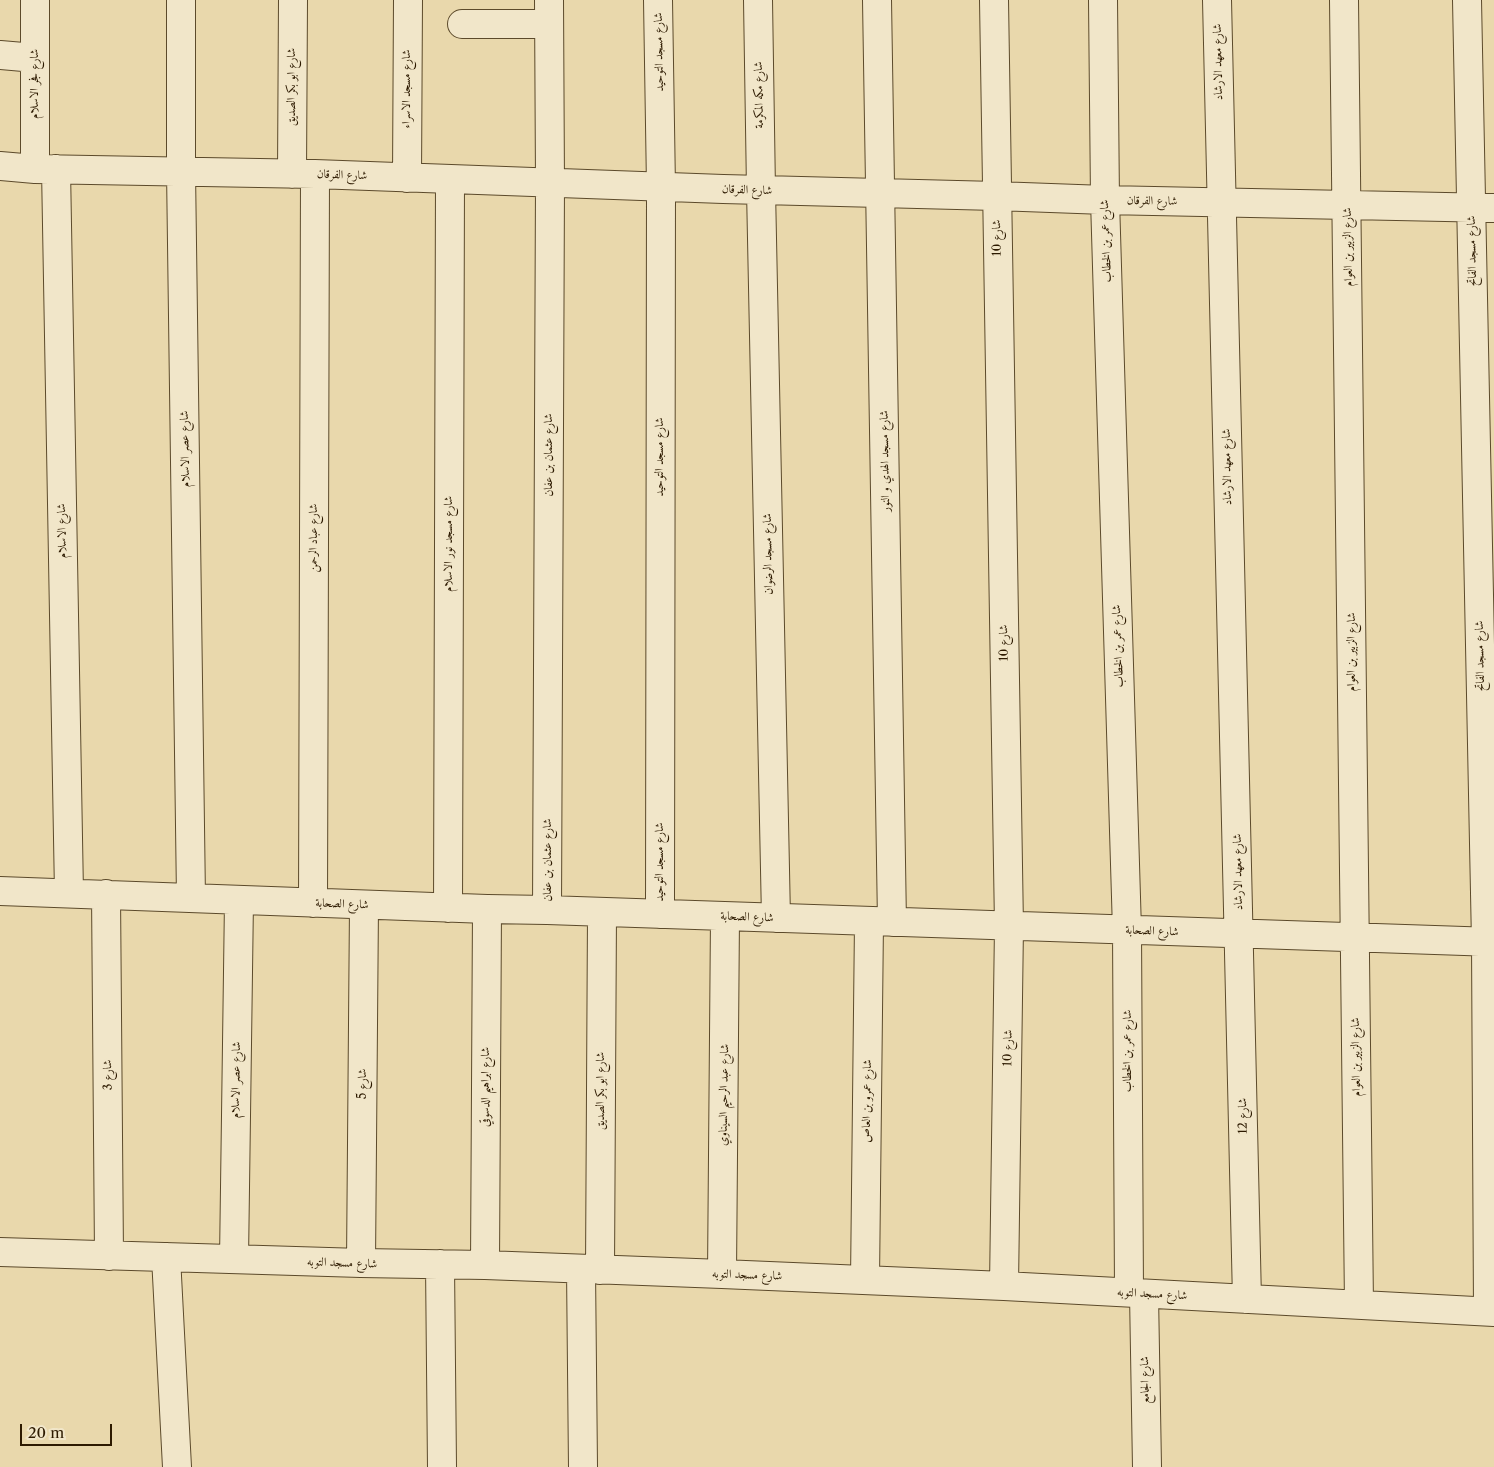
<!DOCTYPE html>
<html>
<head>
<meta charset="utf-8">
<style>
  body { margin:0 }
  #map { position:relative; width:1494px; height:1467px; overflow:hidden; background:#e9d8ac; font-family:"Libre Caslon Text",serif }
  canvas { display:block }
  .scale { position:absolute; left:20px; top:1424px; width:92px; height:22px; box-sizing:border-box; border:2px solid #2d1a00; border-top:0; padding-left:6px; font-size:15px; line-height:18px; white-space:nowrap; color:#2d1a00; -webkit-text-stroke:4px #f1e6c9; paint-order:stroke }
</style>
</head>
<body>
<div id="map">
<canvas width="1494" height="1467"></canvas>
<div class="scale">20 m</div>
</div>
<script>
const ctx = document.querySelector('canvas').getContext('2d');
ctx.lineJoin = 'round';
function stroke(path, color, width, dash) {
  ctx.strokeStyle = color;
  ctx.lineWidth = width;
  ctx.lineCap = dash ? 'butt' : 'round';
  ctx.setLineDash(dash || []);
  ctx.stroke(path);
}
function label(font, color, halo, rows, align = 'center') {
  ctx.font = font + ' "Libre Caslon Text",Amiri,serif';
  ctx.lineWidth = 4;
  ctx.setLineDash([]);
  ctx.textBaseline = 'middle';
  ctx.strokeStyle = halo;
  ctx.fillStyle = color;
  for (const [text, x, y, turn = 0] of rows) {
    ctx.save();
    ctx.translate(x, y);
    ctx.rotate((+turn || 0) * Math.PI / 180);
    ctx.textAlign = isNaN(turn) ? turn : align;
    if (halo) ctx.strokeText(text, 0, 0);
    ctx.fillText(text, 0, 0);
    ctx.restore();
  }
}
const minor = new Path2D(`
  M 181,0 L 181,171 L 191,898
  M 658,0 L 661,187 L 660,914
  M 758,0 L 761,190 L 776,918
  M 877,0 L 892,922
  M 994,0 L 1009,926 L 1004,1286
  M 1103,0 L 1105,200 L 1127,930 L 1129,1292
  M 1217,0 L 1247,1299
  M 1344,0 C 1352,435 1353,870 1359,1304
  M 1467,0 L 1486,942 L 1488,1311
  M 462,24 L 549,24
  M 0,55 L 35,58
  M 0,166 L 35,169 L 315,174 L 723,189 L 996,196 L 1105,200 L 1494,208
  M 35,169 L 35,0
  M 56,169 L 69,893
  M 292,174 L 293,0
  M 407,178 L 408,0
  M 0,891 L 487,909 L 547,910 L 1494,942
  M 106,894 L 109,1256
  M 313,903 L 315,174
  M 448,908 L 450,179
  M 547,910 L 550,183 L 549,0
  M 0,1252 L 361,1263 L 485,1265 L 722,1274 L 1004,1286 L 1494,1312
  M 166,1257 L 177,1467
  M 234,1259 L 239,900
  M 361,1263 L 364,905
  M 440,1264 L 442,1467
  M 485,1265 L 487,909
  M 581,1269 L 583,1467
  M 600,1270 L 602,913
  M 722,1274 L 725,917
  M 865,1280 L 869,922
  M 1144,1294 L 1147,1467`);
stroke(minor, '#5c4a2b', 30);
stroke(minor, '#f1e6c9', 28);
label('12px', '#2d1a00', '#f1e6c9', [
  ["شارع مسجد التوحيد",659,52,-91],
  ["شارع معهد الارشاد",1218,62,-91],
  ["شارع فجر الاسلام",35,84,-90],
  ["شارع ابو بكر الصديق",292,87,-90],
  ["شارع مسجد الاسراء",407,89,-90],
  ["شارع مكه المكرمة",759,95,-91],
  ["شارع الفرقان",342,175,2],
  ["شارع الفرقان",747,190,2],
  ["شارع الفرقان",1152,201,1],
  ["شارع 10",997,238,-91],
  ["شارع عمر بن الخطاب",1106,241,-92],
  ["شارع الزبير بن العوام",1348,247,-91],
  ["شارع مسجد الفاتح",1472,251,-91],
  ["شارع عصر الاسلام",185,449,-91],
  ["شارع عثمان بن عفان",549,455,-90],
  ["شارع مسجد التوحيد",660,457,-90],
  ["شارع مسجد الهدي و النور",885,461,-91],
  ["شارع معهد الارشاد",1227,467,-91],
  ["شارع الاسلام",62,531,-91],
  ["شارع عباد الرحمن",314,538,-90],
  ["شارع مسجد نور الاسلام",449,544,-90],
  ["شارع مسجد الرضوان",768,554,-91],
  ["شارع 10",1004,643,-91],
  ["شارع عمر بن الخطاب",1118,646,-92],
  ["شارع الزبير بن العوام",1352,652,-90],
  ["شارع مسجد الفاتح",1480,656,-91],
  ["شارع عثمان بن عفان",548,860,-90],
  ["شارع مسجد التوحيد",660,862,-90],
  ["شارع معهد الارشاد",1238,872,-91],
  ["شارع الصحابة",342,904,2],
  ["شارع الصحابة",747,917,2],
  ["شارع الصحابة",1152,931,2],
  ["شارع 10",1008,1048,-89],
  ["شارع عمر بن الخطاب",1128,1051,-90],
  ["شارع الزبير بن العوام",1356,1057,-91],
  ["شارع 3",108,1075,-91],
  ["شارع عصر الاسلام",236,1080,-89],
  ["شارع 5",363,1084,-90],
  ["شارع ابراهيم الدسوقي",486,1087,-90],
  ["شارع ابو بكر الصديق",601,1091,-90],
  ["شارع عبد الرحيم السيناوي",724,1095,-89],
  ["شارع عمرو بن العاص",867,1101,-89],
  ["شارع 12",1243,1116,-91],
  ["شارع مسجد التوبه",342,1263,2],
  ["شارع مسجد التوبه",747,1275,2],
  ["شارع مسجد التوبه",1152,1294,3],
  ["شارع الجامع",1145,1380,-91]
]);
</script>
</body>
</html>
